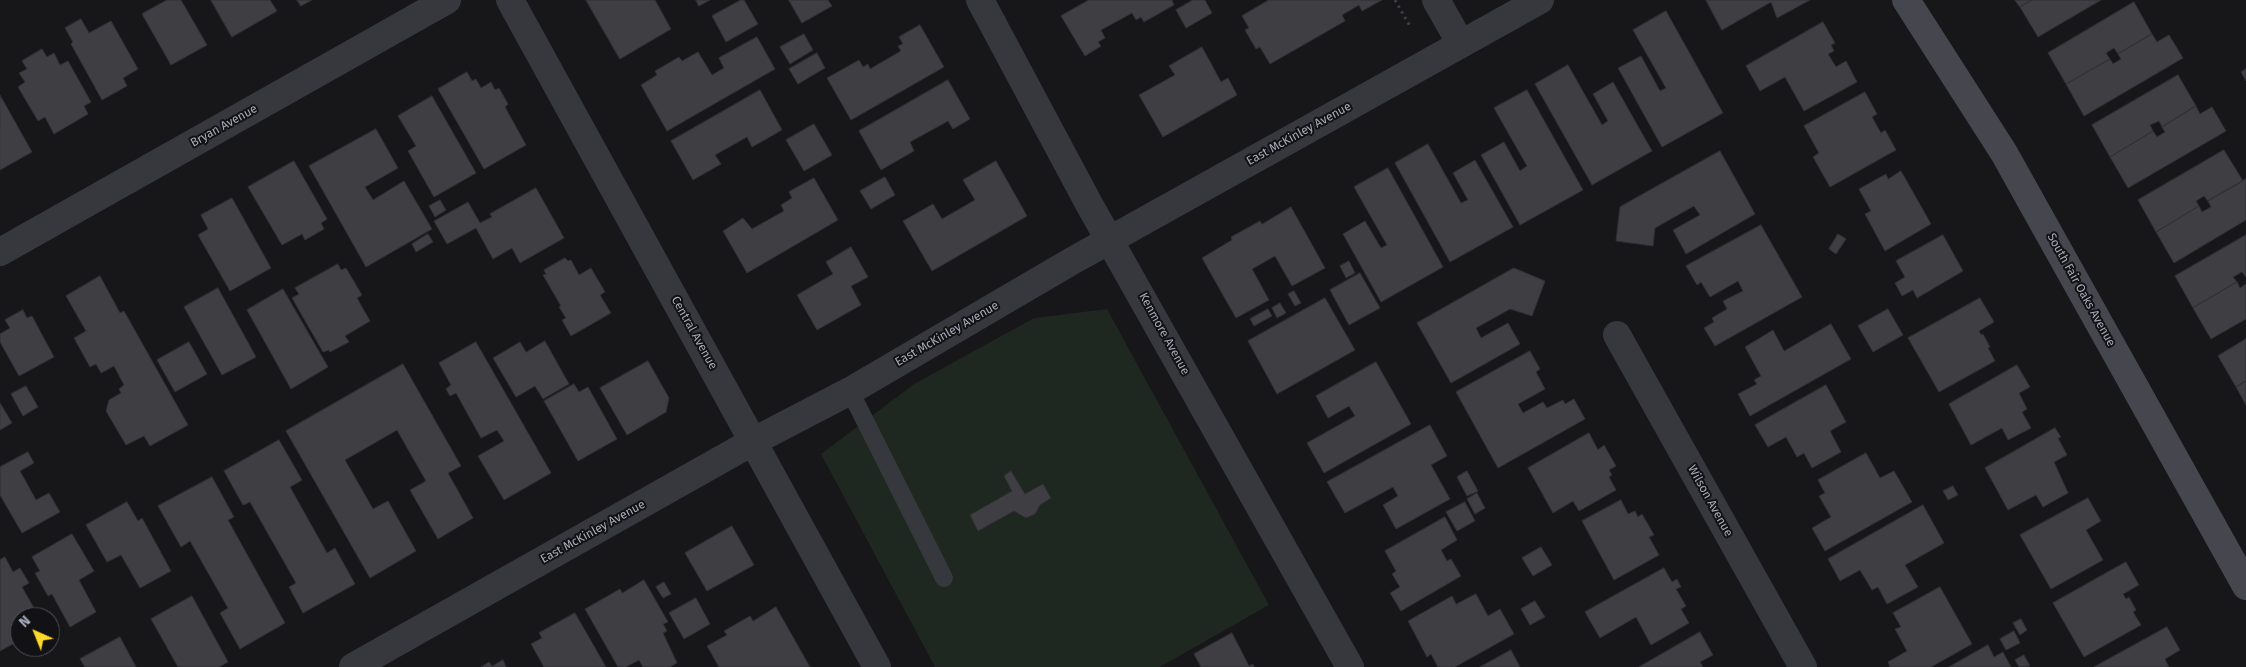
<!DOCTYPE html>
<html>
<head>
<meta charset="utf-8">
<style>
  body { margin:0 }
  #map { position:relative; width:2246px; height:667px; overflow:hidden; background:#171619; font-family:"Fira Sans",sans-serif }
  canvas { display:block }
  .north { position:absolute; left:10px; top:607px; width:50px; height:50px; box-sizing:border-box; background:#121114; border:1px solid #4e4e56; border-radius:50%; rotate:316deg; font-size:14px; font-weight:700; line-height:20px; text-align:center; color:#a8aab9 }
  .north::after { content:''; display:block; margin:auto; width:18px; height:22px; background:#fdda29; clip-path:polygon(50% 0,100% 100%,50% 72%,0 100%) }
</style>
</head>
<body>
<div id="map">
<canvas width="2246" height="667"></canvas>
<div class="north">N</div>
</div>
<script>
const ctx = document.querySelector('canvas').getContext('2d');
ctx.lineJoin = 'round';
function fillPath(path, color) {
  ctx.fillStyle = color;
  ctx.fill(path, 'evenodd');
}
function stroke(path, color, width, dash) {
  ctx.strokeStyle = color;
  ctx.lineWidth = width;
  ctx.lineCap = dash ? 'butt' : 'round';
  ctx.setLineDash(dash || []);
  ctx.stroke(path);
}
function label(font, color, halo, rows, align = 'center') {
  ctx.font = font + ' "Fira Sans",sans-serif';
  ctx.lineWidth = 4;
  ctx.setLineDash([]);
  ctx.textBaseline = 'middle';
  ctx.strokeStyle = halo;
  ctx.fillStyle = color;
  for (const [text, x, y, turn = 0] of rows) {
    ctx.save();
    ctx.translate(x, y);
    ctx.rotate((+turn || 0) * Math.PI / 180);
    ctx.textAlign = isNaN(turn) ? turn : align;
    if (halo) ctx.strokeText(text, 0, 0);
    ctx.fillText(text, 0, 0);
    ctx.restore();
  }
}
fillPath(new Path2D(`
  M 1107,309 L 1269,605 L 1160,667 L 935,667 L 821,454 L 914,384 L 1034,318 Z`), '#1e2720');
const building = new Path2D(`
  M 167,0 L 181,0 L 207,45 L 171,65 L 142,14 Z
  M 211,0 L 270,0 L 277,11 L 232,37 Z
  M 297,0 L 312,0 L 301,6 Z
  M 586,0 L 655,0 L 671,29 L 620,59 Z
  M 696,0 L 710,0 L 699,6 Z
  M 741,0 L 744,0 L 758,24 L 726,42 L 712,16 Z
  M 789,0 L 828,0 L 832,6 L 802,23 Z
  M 1089,0 L 1172,0 L 1174,5 L 1144,22 L 1141,17 L 1136,20 L 1132,13 L 1101,30 L 1105,38 L 1098,42 L 1101,46 L 1085,56 L 1061,16 Z
  M 1193,0 L 1205,0 L 1212,13 L 1186,28 L 1176,10 Z
  M 1269,0 L 1382,0 L 1362,11 L 1359,5 L 1342,15 L 1345,21 L 1270,64 L 1260,47 L 1256,49 L 1245,30 L 1249,28 L 1242,16 Z
  M 1706,0 L 1810,0 L 1777,18 L 1771,2 L 1722,30 Z
  M 2015,0 L 2032,0 L 2020,7 Z
  M 2032,0 L 2101,0 L 2038,37 L 2020,7 Z
  M 2134,2 L 2152,34 L 2118,54 L 2114,48 L 2106,53 L 2110,59 L 2066,84 L 2048,53 Z
  M 1666,11 L 1723,113 L 1662,147 L 1618,68 L 1641,56 L 1660,91 L 1666,88 L 1633,30 Z
  M 81,19 L 89,33 L 111,21 L 138,69 L 123,78 L 127,86 L 102,100 L 71,44 L 73,42 L 65,28 Z
  M 1823,22 L 1835,43 L 1831,45 L 1834,51 L 1828,54 L 1836,67 L 1846,61 L 1857,82 L 1804,111 L 1785,77 L 1760,91 L 1746,66 Z
  M 920,25 L 944,67 L 851,120 L 827,78 L 859,60 L 863,67 L 868,64 L 870,69 L 901,51 L 898,46 L 903,44 L 899,37 Z
  M 804,34 L 813,50 L 790,64 L 780,47 Z
  M 2152,34 L 2157,42 L 2169,35 L 2183,58 L 2084,116 L 2066,84 L 2110,59 L 2113,64 L 2121,59 L 2118,54 Z
  M 757,37 L 775,69 L 667,131 L 641,85 L 657,75 L 655,71 L 679,57 L 682,61 L 698,52 L 712,75 L 724,68 L 719,58 Z
  M 1202,47 L 1221,82 L 1228,78 L 1237,95 L 1163,137 L 1139,95 L 1175,75 L 1169,66 Z
  M 42,49 L 47,57 L 54,53 L 60,65 L 68,61 L 91,102 L 84,106 L 88,114 L 54,134 L 45,117 L 38,121 L 18,87 L 25,82 L 19,73 L 27,69 L 22,61 Z
  M 817,53 L 825,68 L 798,84 L 789,69 Z
  M 1568,65 L 1602,125 L 1608,121 L 1593,94 L 1613,82 L 1652,151 L 1592,185 L 1535,84 Z
  M 2246,69 L 2246,81 L 2241,72 Z
  M 467,72 L 472,81 L 476,79 L 481,88 L 491,82 L 495,90 L 499,88 L 508,104 L 505,107 L 526,145 L 484,169 L 438,89 Z
  M 2178,75 L 2196,106 L 2162,127 L 2159,121 L 2150,125 L 2153,131 L 2110,157 L 2092,125 Z
  M 948,80 L 970,119 L 953,129 L 948,121 L 910,142 L 914,151 L 881,170 L 859,131 Z
  M 760,90 L 782,130 L 752,147 L 747,137 L 715,155 L 721,164 L 693,180 L 671,141 Z
  M 1527,90 L 1583,190 L 1520,225 L 1481,155 L 1504,142 L 1520,171 L 1527,166 L 1494,108 Z
  M 1865,92 L 1877,114 L 1872,117 L 1881,133 L 1885,130 L 1896,150 L 1830,187 L 1813,157 L 1819,153 L 1804,126 Z
  M 0,95 L 32,152 L 0,170 Z
  M 432,96 L 476,173 L 434,197 L 408,151 L 416,146 L 398,116 Z
  M 2196,106 L 2200,114 L 2212,107 L 2226,131 L 2128,188 L 2110,157 L 2153,131 L 2157,137 L 2165,132 L 2162,127 Z
  M 814,124 L 832,155 L 804,171 L 786,140 Z
  M 376,129 L 398,168 L 365,187 L 373,200 L 404,181 L 432,229 L 366,267 L 309,166 Z
  M 1428,144 L 1461,203 L 1468,200 L 1453,173 L 1475,160 L 1513,227 L 1450,262 L 1395,163 Z
  M 2224,150 L 2243,181 L 2208,201 L 2204,196 L 2196,201 L 2199,206 L 2156,232 L 2138,200 Z
  M 1720,151 L 1755,214 L 1686,254 L 1673,230 L 1700,215 L 1694,206 L 1655,228 L 1653,246 L 1616,241 L 1620,207 Z
  M 294,161 L 327,219 L 321,223 L 324,229 L 305,240 L 302,234 L 282,245 L 248,187 Z
  M 996,161 L 1027,216 L 932,271 L 903,221 L 933,204 L 942,219 L 975,200 L 963,180 Z
  M 1388,168 L 1443,267 L 1381,302 L 1343,234 L 1365,221 L 1381,248 L 1387,245 L 1354,187 Z
  M 1901,171 L 1931,224 L 1885,251 L 1865,214 L 1871,211 L 1859,189 L 1886,174 L 1888,179 Z
  M 885,177 L 895,195 L 871,209 L 860,191 Z
  M 814,178 L 838,220 L 747,273 L 723,231 L 743,218 L 752,229 L 784,211 L 781,205 L 792,198 L 789,192 Z
  M 2246,179 L 2246,220 L 2174,263 L 2156,232 L 2199,206 L 2202,212 L 2211,207 L 2208,201 Z
  M 536,188 L 564,238 L 520,263 L 512,248 L 493,259 L 476,228 L 447,244 L 434,221 L 468,202 L 480,223 L 492,217 L 490,214 Z
  M 232,198 L 271,268 L 230,291 L 198,235 L 208,229 L 201,215 Z
  M 440,200 L 446,210 L 435,217 L 429,206 Z
  M 1291,207 L 1325,268 L 1292,286 L 1275,256 L 1252,269 L 1269,300 L 1236,318 L 1202,258 L 1232,240 L 1231,237 L 1260,221 L 1262,224 Z
  M 1761,225 L 1802,297 L 1715,346 L 1704,328 L 1714,322 L 1712,318 L 1727,309 L 1723,301 L 1743,291 L 1738,281 L 1710,297 L 1701,282 L 1697,285 L 1686,266 Z
  M 428,234 L 433,242 L 416,252 L 412,244 Z
  M 1838,234 L 1846,239 L 1836,254 L 1829,249 Z
  M 1943,235 L 1963,271 L 1917,298 L 1913,290 L 1902,296 L 1895,283 L 1905,277 L 1896,261 Z
  M 2246,235 L 2246,277 L 2242,272 L 2233,277 L 2237,282 L 2193,308 L 2175,276 Z
  M 851,247 L 868,277 L 851,286 L 861,305 L 817,330 L 797,295 L 833,274 L 826,262 Z
  M 565,258 L 568,261 L 571,260 L 579,275 L 591,268 L 605,292 L 600,295 L 611,313 L 571,336 L 562,320 L 566,318 L 559,307 L 561,306 L 543,275 L 546,274 L 544,270 Z
  M 1349,261 L 1355,273 L 1346,278 L 1340,266 Z
  M 338,264 L 341,270 L 346,268 L 362,295 L 357,298 L 370,321 L 345,336 L 349,342 L 330,352 L 329,350 L 323,352 L 292,298 L 299,294 L 295,288 Z
  M 1514,268 L 1545,281 L 1532,316 L 1510,309 L 1476,328 L 1481,338 L 1508,323 L 1520,344 L 1451,383 L 1417,323 Z
  M 1360,273 L 1380,308 L 1349,325 L 1330,290 Z
  M 100,276 L 120,313 L 124,311 L 188,425 L 150,446 L 144,436 L 126,445 L 106,411 L 109,400 L 121,393 L 119,389 L 124,385 L 114,366 L 101,373 L 96,364 L 90,367 L 74,338 L 86,331 L 66,296 Z
  M 2237,282 L 2240,288 L 2246,284 L 2246,319 L 2211,339 L 2193,308 Z
  M 218,288 L 256,357 L 222,375 L 184,307 Z
  M 283,289 L 328,367 L 291,389 L 247,310 Z
  M 1294,291 L 1301,303 L 1295,306 L 1288,294 Z
  M 1325,298 L 1355,350 L 1277,394 L 1248,341 Z
  M 1980,298 L 1994,322 L 1979,331 L 1981,335 L 1983,334 L 1990,347 L 1988,348 L 1995,361 L 1939,392 L 1908,338 Z
  M 1280,303 L 1286,313 L 1277,318 L 1272,308 Z
  M 1268,309 L 1272,316 L 1254,326 L 1250,319 Z
  M 1888,309 L 1903,335 L 1873,352 L 1858,326 Z
  M 23,310 L 27,318 L 32,316 L 54,357 L 19,376 L 0,342 L 0,334 L 10,328 L 5,320 Z
  M 1831,324 L 1851,359 L 1750,416 L 1738,394 L 1757,384 L 1754,380 L 1761,376 L 1745,347 L 1773,330 L 1784,351 Z
  M 2246,339 L 2246,381 L 2236,387 L 2218,356 Z
  M 545,341 L 569,384 L 543,399 L 535,386 L 516,397 L 493,358 L 520,342 L 526,352 Z
  M 189,342 L 207,374 L 175,392 L 157,360 Z
  M 476,342 L 551,473 L 504,500 L 478,456 L 504,441 L 497,430 L 481,438 L 456,393 L 450,396 L 446,389 L 451,385 L 439,363 Z
  M 1530,351 L 1540,369 L 1536,372 L 1545,389 L 1518,404 L 1523,413 L 1543,402 L 1547,408 L 1563,400 L 1565,404 L 1574,399 L 1585,419 L 1498,468 L 1456,392 Z
  M 648,361 L 669,398 L 666,412 L 627,435 L 600,388 Z
  M 1376,362 L 1411,424 L 1324,473 L 1307,443 L 1355,416 L 1349,406 L 1328,418 L 1316,396 Z
  M 403,364 L 461,466 L 448,473 L 473,518 L 438,539 L 410,490 L 426,481 L 397,430 L 345,460 L 373,509 L 388,501 L 416,551 L 370,578 L 286,431 Z
  M 2017,365 L 2030,387 L 2019,393 L 2027,409 L 2022,412 L 2031,428 L 2008,440 L 2002,428 L 1971,445 L 1949,404 Z
  M 2246,381 L 2246,405 L 2236,387 Z
  M 574,384 L 579,392 L 588,387 L 617,439 L 578,461 L 544,401 Z
  M 1826,385 L 1846,422 L 1830,431 L 1841,452 L 1812,468 L 1804,453 L 1797,457 L 1786,437 L 1768,447 L 1755,425 Z
  M 26,386 L 38,407 L 23,416 L 11,394 Z
  M 0,403 L 12,423 L 0,430 Z
  M 1430,425 L 1447,456 L 1431,465 L 1450,499 L 1396,529 L 1383,505 L 1398,496 L 1393,487 L 1345,513 L 1327,482 Z
  M 2055,428 L 2061,437 L 2058,438 L 2067,455 L 2054,462 L 2068,493 L 2043,507 L 2036,495 L 2008,510 L 1985,468 Z
  M 1589,433 L 1598,450 L 1604,445 L 1616,466 L 1609,470 L 1612,475 L 1609,477 L 1616,490 L 1579,511 L 1573,501 L 1553,513 L 1528,468 Z
  M 279,440 L 302,480 L 290,487 L 327,553 L 335,548 L 355,584 L 303,613 L 289,587 L 296,583 L 250,502 L 243,505 L 224,471 Z
  M 28,452 L 34,463 L 20,471 L 36,500 L 49,493 L 60,512 L 22,533 L 0,495 L 0,467 Z
  M 1866,453 L 1880,478 L 1894,471 L 1912,502 L 1825,551 L 1812,528 L 1831,517 L 1819,496 L 1825,493 L 1818,480 Z
  M 1011,471 L 1025,494 L 1043,484 L 1051,498 L 1040,505 L 1035,514 L 1026,518 L 1014,511 L 978,531 L 970,515 L 1012,491 L 1004,476 Z
  M 1467,471 L 1478,491 L 1467,496 L 1457,477 Z
  M 212,477 L 234,517 L 228,520 L 285,623 L 240,649 L 220,613 L 228,608 L 190,541 L 181,547 L 158,506 Z
  M 1953,486 L 1958,495 L 1948,500 L 1943,491 Z
  M 1477,493 L 1485,508 L 1475,514 L 1467,499 Z
  M 2088,498 L 2101,521 L 2086,530 L 2103,560 L 2051,589 L 2020,535 Z
  M 1621,500 L 1628,514 L 1635,511 L 1638,517 L 1642,514 L 1654,535 L 1649,537 L 1659,555 L 1614,580 L 1582,521 Z
  M 127,502 L 138,521 L 142,518 L 171,571 L 140,588 L 121,555 L 107,562 L 86,525 Z
  M 1465,502 L 1475,521 L 1457,531 L 1446,512 Z
  M 1923,505 L 1944,543 L 1905,565 L 1918,587 L 1887,604 L 1878,587 L 1872,590 L 1860,570 L 1840,581 L 1828,559 Z
  M 1445,517 L 1457,540 L 1441,550 L 1447,561 L 1451,559 L 1461,576 L 1401,611 L 1390,593 L 1400,587 L 1392,574 L 1396,571 L 1385,551 Z
  M 732,526 L 754,565 L 707,591 L 685,553 Z
  M 72,534 L 94,571 L 79,580 L 96,612 L 70,627 L 52,594 L 48,596 L 35,573 L 40,571 L 32,557 Z
  M 1541,547 L 1552,565 L 1533,576 L 1522,558 Z
  M 5,557 L 13,572 L 20,568 L 29,583 L 22,587 L 39,617 L 20,617 L 20,640 L 0,651 L 0,560 Z
  M 2126,562 L 2139,585 L 2123,594 L 2126,599 L 2129,597 L 2136,610 L 2133,612 L 2141,625 L 2084,657 L 2053,603 Z
  M 1664,568 L 1672,582 L 1677,579 L 1681,587 L 1676,589 L 1686,606 L 1681,609 L 1689,623 L 1651,645 L 1636,617 L 1600,638 L 1585,612 Z
  M 644,580 L 668,622 L 663,624 L 667,631 L 663,633 L 677,663 L 670,667 L 643,667 L 639,660 L 626,667 L 618,667 L 585,609 L 620,589 L 622,593 Z
  M 664,582 L 671,594 L 663,598 L 656,587 Z
  M 1940,587 L 1972,644 L 1931,667 L 1890,667 L 1888,662 L 1907,651 L 1895,629 L 1901,627 L 1893,613 Z
  M 1476,594 L 1488,616 L 1500,609 L 1514,634 L 1455,667 L 1438,667 L 1431,654 L 1427,657 L 1408,621 L 1452,596 L 1456,604 Z
  M 192,596 L 228,662 L 219,667 L 178,667 L 151,619 Z
  M 696,598 L 710,624 L 684,639 L 669,613 Z
  M 1535,601 L 1545,617 L 1530,625 L 1521,609 Z
  M 776,607 L 810,667 L 719,667 L 707,646 L 727,635 L 724,631 L 750,616 L 753,621 Z
  M 575,613 L 606,667 L 544,667 L 531,644 L 542,638 L 539,633 Z
  M 2021,619 L 2027,630 L 2020,635 L 2013,623 Z
  M 2167,627 L 2180,650 L 2165,659 L 2169,667 L 2094,667 Z
  M 2014,631 L 2020,643 L 2006,650 L 2000,639 Z
  M 1700,632 L 1713,655 L 1700,662 L 1703,667 L 1639,667 Z
  M 1232,633 L 1249,666 L 1253,664 L 1254,667 L 1201,667 L 1194,654 Z
  M 120,637 L 136,667 L 85,667 L 80,659 Z
  M 1988,645 L 1994,657 L 2003,652 L 2011,667 L 1949,667 Z
  M 1511,650 L 1520,667 L 1480,667 Z
  M 2024,655 L 2030,666 L 2019,667 L 2015,660 Z
  M 503,660 L 506,667 L 481,667 L 489,662 L 492,666 Z`);
fillPath(building, '#3e3e43');
stroke(building, '#313035', 1);
stroke(new Path2D(`
  M 1395,0 L 1411,28`), '#3d3e45', 3, [2.5, 4]);
stroke(new Path2D(`
  M 850,391 L 944,578`), '#37373e', 18);
stroke(new Path2D(`
  M 510,0 L 877,667
  M 980,0 L 1089,204 L 1350,667
  M 1436,0 L 1461,44
  M 0,252 L 447,0
  M 1617,335 L 1803,667
  M 353,667 L 754,441 L 850,391 L 1072,261 L 1540,0`), '#37373e', 28);
stroke(new Path2D(`
  M 1906,0 L 2004,153 L 2246,586`), '#45464e', 28);
label('12px', '#a8aab9', '#121114', [
  ["Bryan Avenue",224,126,-29],
  ["East McKinley Avenue",1299,134,-29],
  ["South Fair Oaks Avenue",2081,290,61],
  ["Central Avenue",694,333,61],
  ["East McKinley Avenue",947,334,-30],
  ["Kenmore Avenue",1164,334,61],
  ["Wilson Avenue",1710,501,61],
  ["East McKinley Avenue",593,532,-29]
]);
</script>
</body>
</html>
